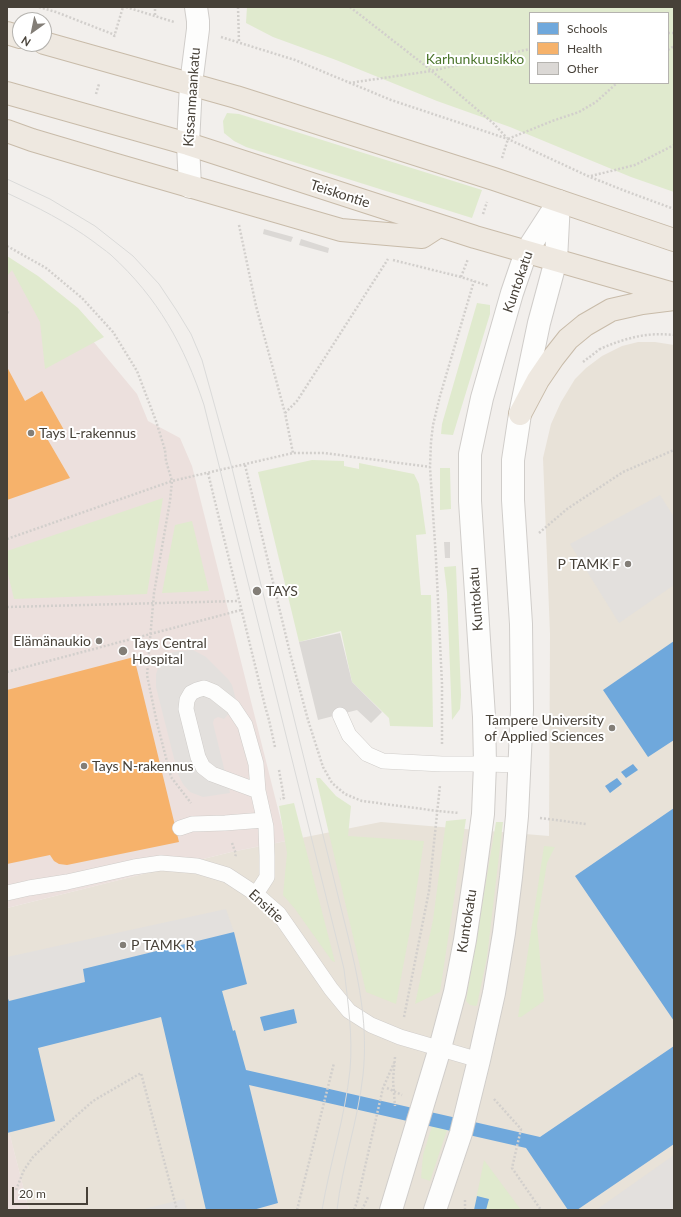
<!DOCTYPE html>
<html>
<head>
<meta charset="utf-8">
<style>
  body { margin:0 }
  #map { position:relative; width:681px; height:1217px; overflow:hidden; background:#f2efec; font-family:Lato,sans-serif }
  canvas { display:block }
  .frame { position:absolute; inset:0; border:8px solid #474138; pointer-events:none }
  .legend { position:absolute; left:529px; top:12px; width:140px; height:72px; box-sizing:border-box; background:#fff; border:1px solid #b5b3af; margin:0; padding:5px 7px; list-style:none; font-size:12px; color:#474138 }
  .legend li { display:flex; align-items:center; gap:8px; height:20px }
  .legend b { width:20px; border:1px solid #b5b3af }
  .north { position:absolute; left:12px; top:12px; width:40px; height:40px; box-sizing:border-box; background:#fff; border:1px solid #b5b3af; border-radius:50%; rotate:213deg; font-size:11px; font-weight:700; line-height:16px; text-align:center; color:#474138 }
  .north::after { content:''; display:block; margin:auto; width:14px; height:18px; background:#837e77; clip-path:polygon(50% 0,100% 100%,50% 72%,0 100%) }
  .scale { position:absolute; left:12px; top:1187px; width:76px; height:18px; box-sizing:border-box; border:2px solid #474138; border-top:0; padding-left:5px; font-size:12px; line-height:14px; white-space:nowrap; color:#474138; -webkit-text-stroke:3px #fff; paint-order:stroke }
</style>
</head>
<body>
<div id="map">
<canvas width="681" height="1217"></canvas>
<div class="frame"></div>
<ul class="legend">
<li><b style="height:11px;background:#6fa8dc"></b>Schools</li>
<li><b style="height:11px;background:#f6b26b"></b>Health</li>
<li><b style="height:11px;background:#dbd8d5"></b>Other</li>
</ul>
<div class="north">N</div>
<div class="scale">20 m</div>
</div>
<script>
const ctx = document.querySelector('canvas').getContext('2d');
ctx.lineJoin = 'round';
function fillPath(path, color) {
  ctx.fillStyle = color;
  ctx.fill(path, 'evenodd');
}
function stroke(path, color, width, dash) {
  ctx.strokeStyle = color;
  ctx.lineWidth = width;
  ctx.lineCap = dash ? 'butt' : 'round';
  ctx.setLineDash(dash || []);
  ctx.stroke(path);
}
function label(font, color, halo, rows, align = 'center') {
  ctx.font = font + ' Lato,sans-serif';
  ctx.lineWidth = 4;
  ctx.setLineDash([]);
  ctx.textBaseline = 'middle';
  ctx.strokeStyle = halo;
  ctx.fillStyle = color;
  for (const [text, x, y, turn = 0] of rows) {
    ctx.save();
    ctx.translate(x, y);
    ctx.rotate((+turn || 0) * Math.PI / 180);
    ctx.textAlign = isNaN(turn) ? turn : align;
    if (halo) ctx.strokeText(text, 0, 0);
    ctx.fillText(text, 0, 0);
    ctx.restore();
  }
}
fillPath(new Path2D(`
  M 638,342 L 655,342 L 674,345 L 674,1210 L 29,1210 L 10,1136 L 7,1136 L 7,908 L 231,852 L 381,822 L 549,836 L 550,634 L 543,458 L 551,424 L 561,402 L 575,379 L 586,368 L 602,356 L 622,346 Z`), '#e8e2d8');
fillPath(new Path2D(`
  M 7,265 L 58,299 L 137,394 L 148,421 L 180,438 L 192,466 L 286,841 L 231,852 L 7,908 Z
  M 10,1135 L 29,1210 L 7,1210 L 7,1136 Z`), '#ece0dd');
fillPath(new Path2D(`
  M 247,7 L 674,7 L 674,192 L 631,177 L 510,127 L 437,101 L 336,60 L 273,37 L 246,23 ZM 530,13 L 668,13 L 668,83 L 530,83 Z
  M 227,113 L 239,114 L 482,190 L 472,218 L 246,147 L 234,141 L 224,133 L 223,121 Z
  M 7,256 L 38,276 L 78,308 L 104,337 L 45,369 L 40,322 L 12,270 L 7,276 Z
  M 477,303 L 490,305 L 490,314 L 453,435 L 441,434 L 442,424 Z
  M 312,460 L 344,461 L 344,466 L 359,469 L 359,463 L 414,474 L 419,484 L 426,534 L 416,535 L 421,595 L 431,595 L 433,727 L 390,726 L 389,718 L 352,682 L 341,631 L 299,642 L 258,472 Z
  M 440,468 L 450,468 L 451,509 L 440,510 Z
  M 163,498 L 147,594 L 14,599 L 7,570 L 7,551 Z
  M 192,521 L 209,591 L 162,593 L 175,525 Z
  M 456,566 L 461,695 L 460,709 L 452,720 L 447,592 L 444,567 Z
  M 316,778 L 320,778 L 336,796 L 351,806 L 348,836 L 424,841 L 411,925 L 396,1004 L 366,992 Z
  M 294,803 L 335,962 L 332,961 L 295,909 L 283,895 L 287,853 L 279,806 Z
  M 466,819 L 440,992 L 415,1004 L 433,920 L 446,821 Z
  M 496,822 L 503,822 L 487,957 L 477,1005 L 476,1006 L 470,1005 L 466,1001 Z
  M 544,846 L 555,847 L 547,863 L 537,925 L 544,1001 L 521,1017 L 518,1017 Z
  M 432,1126 L 447,1130 L 430,1181 L 421,1178 L 423,1155 Z
  M 484,1160 L 521,1210 L 474,1210 Z`), '#e0eace');
fillPath(new Path2D(`
  M 660,495 L 674,517 L 674,585 L 619,623 L 570,544 Z
  M 193,650 L 206,657 L 228,679 L 232,685 L 237,704 L 224,719 L 218,717 L 214,719 L 213,723 L 230,793 L 203,797 L 190,792 L 183,784 L 178,774 L 156,687 L 156,674 L 159,666 L 168,654 L 178,651 Z
  M 226,909 L 234,932 L 83,969 L 85,982 L 9,1001 L 7,994 L 7,957 Z
  M 674,1155 L 674,1210 L 596,1210 Z
  M 184,1199 L 187,1210 L 140,1210 Z`), '#e3e0dd');
fillPath(new Path2D(`
  M 674,641 L 674,740 L 648,757 L 603,690 Z
  M 633,764 L 638,770 L 626,778 L 621,772 Z
  M 617,778 L 622,784 L 610,793 L 605,786 Z
  M 674,808 L 674,1021 L 575,876 Z
  M 234,932 L 247,984 L 222,991 L 233,1031 L 235,1030 L 246,1070 L 540,1137 L 674,1046 L 674,1144 L 577,1210 L 568,1210 L 526,1148 L 249,1085 L 278,1203 L 253,1210 L 206,1210 L 161,1017 L 38,1048 L 55,1121 L 7,1133 L 7,996 L 9,1001 L 85,982 L 83,969 Z
  M 294,1009 L 297,1023 L 264,1031 L 260,1017 Z
  M 477,1196 L 489,1199 L 486,1210 L 474,1210 Z`), '#6fa8dc');
fillPath(new Path2D(`
  M 7,367 L 25,401 L 42,391 L 64,430 L 45,435 L 70,478 L 7,500 Z
  M 134,657 L 179,842 L 67,865 L 59,864 L 54,861 L 50,855 L 7,864 L 7,690 Z`), '#f6b26b');
fillPath(new Path2D(`
  M 264,229 L 293,237 L 291,242 L 263,234 Z
  M 301,239 L 329,248 L 328,253 L 299,245 Z
  M 444,542 L 450,542 L 450,558 L 445,558 Z
  M 340,633 L 352,682 L 382,712 L 371,723 L 357,710 L 318,720 L 299,642 Z`), '#dbd8d5');
const service = new Path2D(`
  M 340,715 L 349,735 L 367,754 L 383,761 L 442,764 L 485,764 L 520,765
  M 180,828 L 192,824 L 225,823 L 264,820
  M 7,893 L 29,888 L 67,882 L 134,867 L 161,863 L 197,866 L 227,875 L 256,894 L 279,914 L 331,989 L 349,1011 L 371,1025 L 400,1037 L 479,1060
  M 256,894 L 267,877 L 267,856 L 266,827 L 258,791 L 256,764 L 245,725 L 233,707 L 214,692 L 204,688 L 197,690 L 191,693 L 187,700 L 186,709 L 198,757 L 203,767 L 212,774 L 258,791`);
const tertiary = new Path2D(`
  M 190,187 L 188,144 L 191,84 L 198,29 L 198,21 L 196,7
  M 391,1210 L 440,1048 L 455,992 L 465,940 L 475,873 L 483,814 L 485,764 L 484,717 L 470,501 L 470,454 L 482,398 L 512,293 L 526,252 L 559,201
  M 435,1210 L 461,1133 L 479,1060 L 494,993 L 504,933 L 511,877 L 517,816 L 522,710 L 521,624 L 513,500 L 513,460 L 520,414 L 539,323 L 556,260 L 559,202`);
const trunk = new Path2D(`
  M 7,33 L 20,37
  M 44,43 L 236,97 L 494,179 L 674,240
  M 7,93 L 188,144 L 475,237 L 674,294
  M 7,131 L 32,140 L 113,164 L 341,230 L 422,237 L 439,226
  M 520,414 L 538,380 L 553,358 L 568,339 L 585,325 L 611,310 L 642,303 L 674,299`);
stroke(service, '#d0cdca', 16);
stroke(tertiary, '#d0cdca', 24);
stroke(trunk, '#c8bba9', 24);
stroke(new Path2D(`
  M 39,7 L 56,12 L 115,35
  M 126,7 L 174,22
  M 238,7 L 239,42
  M 350,7 L 427,67 L 493,123 L 507,138
  M 155,15 L 155,7
  M 668,33 L 674,33
  M 114,37 L 123,7
  M 221,37 L 295,60 L 391,100 L 508,139 L 590,177 L 628,192 L 674,209
  M 668,50 L 674,46
  M 349,83 L 431,71 L 530,49
  M 96,94 L 99,84
  M 502,158 L 508,139 L 552,121 L 579,112 L 596,102 L 617,83
  M 591,176 L 635,165 L 674,145
  M 483,214 L 487,202
  M 239,225 L 256,306 L 285,413 L 293,453
  M 7,246 L 46,268 L 82,298 L 113,332 L 137,371 L 156,421 L 165,450 L 166,461 L 172,481 L 170,501 L 154,593 L 147,675 L 157,723 L 171,777 L 191,803
  M 393,260 L 461,277 L 489,286
  M 461,277 L 468,259
  M 7,312 L 9,313
  M 600,348 L 600,349 C 625,338 647,332 674,335
  M 583,362 L 600,349
  M 285,413 L 297,401 L 388,259
  M 245,465 L 290,653 L 308,720 L 323,767 L 332,783 L 345,794 L 362,801 L 438,811 L 459,813
  M 208,473 L 265,706 L 269,720 L 275,747
  M 539,533 L 567,509 L 623,472 L 674,450
  M 7,539 L 172,481 L 293,453 L 324,453 L 430,467
  M 7,607 L 239,601
  M 7,672 L 241,610
  M 442,744 L 442,684 L 436,559 L 430,467 L 431,442 L 433,425 L 440,396 L 474,281
  M 279,770 L 284,798 L 280,799
  M 540,818 L 586,824
  M 232,843 L 236,854 L 235,857
  M 404,1017 L 429,891 L 440,785
  M 395,1057 L 393,1080 L 395,1106
  M 387,1088 L 402,1095
  M 494,1099 L 521,1129 L 512,1168 L 541,1210
  M 16,1190 L 24,1170 L 33,1157 L 67,1124 L 93,1101 L 141,1073 L 177,1210
  M 297,1210 L 334,1063
  M 354,1210 L 357,1202 L 383,1088 L 394,1063
  M 362,1210 L 368,1197
  M 465,1210 L 465,1199`), '#d2cfcc', 2.5, [2, 2]);
stroke(service, '#fdfdfc', 15);
stroke(tertiary, '#fdfdfc', 22);
stroke(trunk, '#eee8e0', 22);
stroke(new Path2D(`
  M 7,179 L 50,199 L 95,226 L 133,256 L 159,284 L 177,311 L 191,334 L 202,360 L 232,468 L 349,940 C 360,986 368,1028 363,1075 C 358,1121 342,1165 337,1210
  M 7,193 C 37,207 67,222 94,242 C 99,246 105,250 111,255 C 158,298 184,345 204,405 L 344,969 C 348,1003 353,1036 350,1070 C 345,1117 330,1163 322,1210`), '#dadad9', 1);
for (const [x, y, r, color] of [
  [31,433,4,"#837e77"],
  [628,564,4,"#837e77"],
  [257,591,5,"#837e77"],
  [99,641,4,"#837e77"],
  [123,651,5,"#837e77"],
  [612,728,4,"#837e77"],
  [84,766,4,"#837e77"],
  [123,945,4,"#837e77"]
]) {
  const dot = new Path2D();
  dot.arc(x, y, r, 0, 2 * Math.PI);
  ctx.fillStyle = color;
  ctx.fill(dot);
  stroke(dot, '#fff', 1.5);
}
label('14px', '#4d762e', '#fff', [
  ["Karhunkuusikko",475,59]
]);
label('14px', '#474138', '#fff', [
  ["Kissanmaankatu",192,97,-86],
  ["Teiskontie",340,194,18],
  ["Kuntokatu",518,282,-71],
  ["Kuntokatu",476,599,-94],
  ["Ensitie",266,906,42],
  ["Kuntokatu",467,921,-81]
]);
label('14px', '#474138', '#fff', [
  ["Tays L-rakennus",39,433],
  ["P TAMK F",620,564,"right"],
  ["TAYS",266,591],
  ["Elämänaukio",91,641,"right"],
  ["Tays Central",132,643],
  ["Hospital",132,659],
  ["Tampere University",604,720,"right"],
  ["of Applied Sciences",604,736,"right"],
  ["Tays N-rakennus",92,766],
  ["P TAMK R",131,945]
], 'left');
</script>
</body>
</html>
